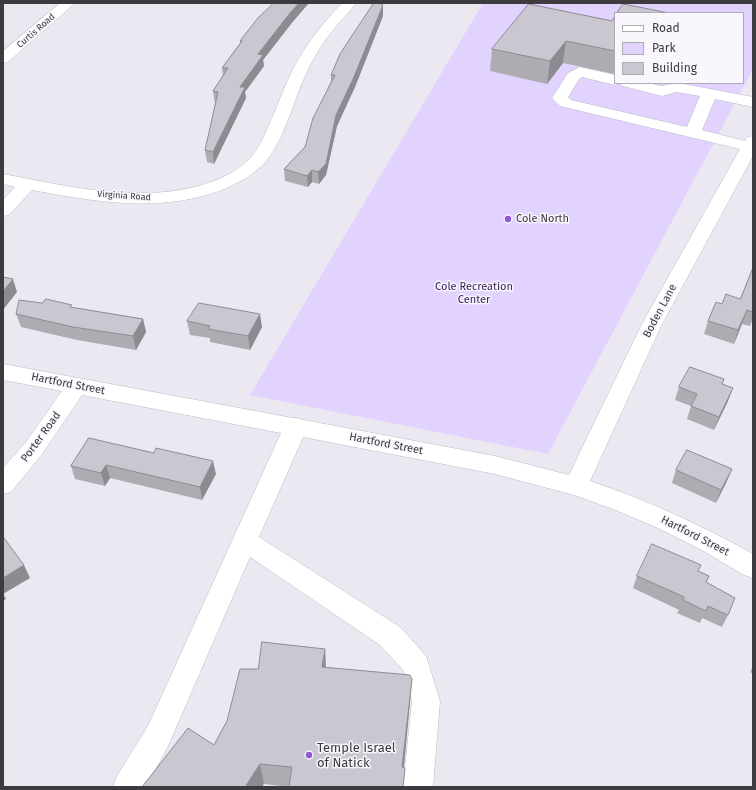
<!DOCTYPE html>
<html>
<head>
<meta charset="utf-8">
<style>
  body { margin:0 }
  #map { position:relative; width:756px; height:790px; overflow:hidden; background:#ece8f2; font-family:"Fira Sans",sans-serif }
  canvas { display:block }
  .frame { position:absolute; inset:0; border:4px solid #3d3b3f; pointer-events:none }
  .legend { position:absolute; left:614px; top:12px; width:130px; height:72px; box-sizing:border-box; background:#f9f6fe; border:1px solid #aeabb2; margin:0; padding:5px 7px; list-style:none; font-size:12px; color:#3d3b3f }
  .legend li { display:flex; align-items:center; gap:8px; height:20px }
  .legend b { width:20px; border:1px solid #aeabb2 }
</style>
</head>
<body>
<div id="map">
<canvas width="756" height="790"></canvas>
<div class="frame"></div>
<ul class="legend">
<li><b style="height:5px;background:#fff"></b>Road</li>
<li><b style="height:11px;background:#e2d2fe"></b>Park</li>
<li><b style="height:11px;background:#cac7d0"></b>Building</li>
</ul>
</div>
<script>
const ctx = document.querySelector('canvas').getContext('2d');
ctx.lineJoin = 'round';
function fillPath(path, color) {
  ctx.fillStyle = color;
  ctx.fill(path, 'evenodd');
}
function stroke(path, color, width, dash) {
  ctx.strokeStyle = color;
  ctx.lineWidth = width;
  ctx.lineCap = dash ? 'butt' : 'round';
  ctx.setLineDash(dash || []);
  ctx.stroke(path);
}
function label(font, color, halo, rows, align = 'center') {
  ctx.font = font + ' "Fira Sans",sans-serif';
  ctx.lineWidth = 3;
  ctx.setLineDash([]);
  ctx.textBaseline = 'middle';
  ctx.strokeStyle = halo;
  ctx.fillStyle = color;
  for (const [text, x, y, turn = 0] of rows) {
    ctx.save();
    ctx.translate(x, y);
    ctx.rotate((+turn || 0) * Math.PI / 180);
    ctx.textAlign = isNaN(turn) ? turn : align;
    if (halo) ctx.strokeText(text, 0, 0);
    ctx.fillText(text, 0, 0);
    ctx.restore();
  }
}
fillPath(new Path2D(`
  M 483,3 L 753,3 L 753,69 L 548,454 L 250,395 ZM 615,13 L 743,13 L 743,83 L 615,83 Z`), '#e2d2fe');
const minor = new Path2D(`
  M 60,3 L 75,3 L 8,62 L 3,63 L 3,51 Z
  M 342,3 L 356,3 C 351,10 344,17 338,24 C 326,38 315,54 307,72 C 293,100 287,134 267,160 C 255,174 239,183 222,190 C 160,213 95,202 32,190 L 9,215 L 3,216 L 3,200 L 15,187 L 3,184 L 3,174 C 72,187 146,206 214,181 C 232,174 250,163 259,146 C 272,122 280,96 292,71 C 305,46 322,24 342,3 Z
  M 580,67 L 615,75 L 615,83 L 648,83 L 661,86 L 678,83 L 753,97 L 753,107 L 715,99 L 702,130 L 745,141 L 747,137 L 753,136 L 753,156 L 662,324 L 590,481 C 647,500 701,525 753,554 L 753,578 L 744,575 L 702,550 L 658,528 L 613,509 L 574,495 L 495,474 L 303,437 L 259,537 L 400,627 L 426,656 L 440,701 L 433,787 L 403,787 L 412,701 L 404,671 L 380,645 L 250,557 L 168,746 L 146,787 L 113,787 L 117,776 L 148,726 L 281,433 L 82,395 L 42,454 L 11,492 L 3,494 L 3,468 L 26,442 L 62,391 L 3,380 L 3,364 L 293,418 L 296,418 L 304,420 L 495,456 L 569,475 L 642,324 L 740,149 L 560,106 L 552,98 L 568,73 ZM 582,77 L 615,85 L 620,83 L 623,86 L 662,96 L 676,92 L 700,96 L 687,127 L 571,100 L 568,97 L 579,79 Z`);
stroke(minor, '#bdbac3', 1);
fillPath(minor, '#fff');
fillPath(new Path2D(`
  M 383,5 L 383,16 L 355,87 L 337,126 L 326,175 L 319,184 L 312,182 L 308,187 L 285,181 L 284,169 L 305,147 L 331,81 L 331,75 Z
  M 615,16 L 615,74 L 563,63 L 547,84 L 490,71 L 492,49 L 612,21 Z
  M 291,24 L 263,60 L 264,66 L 245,92 L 246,98 L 214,164 L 207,162 L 205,150 L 216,103 L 215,103 L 213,91 L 223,76 L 222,68 L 240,43 L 240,41 Z
  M 753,268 L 753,319 L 750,326 L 742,324 L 734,344 L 704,334 L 708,321 L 722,304 L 740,299 Z
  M 73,308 L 143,319 L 146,332 L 136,350 L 77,340 L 21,327 L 16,314 Z
  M 187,321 L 262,327 L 250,350 L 210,342 L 210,338 L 190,335 Z
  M 724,379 L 722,384 L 728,401 L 714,430 L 687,419 L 691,406 L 675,400 L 679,387 Z
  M 89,438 L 216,474 L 202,500 L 110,478 L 105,486 L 75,479 L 71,466 Z
  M 732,469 L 726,483 L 716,503 L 672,483 L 676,470 Z
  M 698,571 L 709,576 L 706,583 L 728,615 L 722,627 L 702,618 L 700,623 L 677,613 L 679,610 L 633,588 L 637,576 Z
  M 325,649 L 326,668 L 412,679 L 404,767 L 289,787 L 264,784 L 214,745 L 258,669 Z
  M 753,666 L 753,674 L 750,672 Z`), '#aeabb3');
fillPath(new Path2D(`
  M 299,3 L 309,3 L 291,24 L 263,60 L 264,66 L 245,92 L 246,98 L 214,164 L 213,152 L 240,87 L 258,54 L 290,13 Z
  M 383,5 L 383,16 L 355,87 L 337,126 L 326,175 L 319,184 L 318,172 L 336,115 Z
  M 566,41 L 563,63 L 547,84 L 550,61 Z
  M 312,170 L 312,182 L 308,187 L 307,176 Z
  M 13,279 L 17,292 L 3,310 L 3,291 Z
  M 747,310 L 742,324 L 734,344 L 738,330 Z
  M 260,314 L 262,327 L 250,350 L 248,336 Z
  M 143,319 L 146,332 L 136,350 L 133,336 Z
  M 733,388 L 728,401 L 714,430 L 719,417 Z
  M 213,461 L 216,474 L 202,500 L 200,487 Z
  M 106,465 L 110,478 L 105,486 L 101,473 Z
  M 732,469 L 726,483 L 716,503 L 721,490 Z
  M 24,565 L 30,578 L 3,594 L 6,599 L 3,601 L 3,578 Z
  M 325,649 L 326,672 L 322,667 Z
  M 412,679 L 410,701 L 402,787 L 402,767 Z
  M 260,764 L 264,784 L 262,787 L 245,787 Z`), '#8d8b92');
const building = new Path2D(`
  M 274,3 L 299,3 L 290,13 L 258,54 L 263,55 L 240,87 L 245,87 L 213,152 L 205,150 L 218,92 L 213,91 L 228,68 L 222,68 L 242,41 L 240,41 L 258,18 Z
  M 374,3 L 378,3 L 383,5 L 354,77 L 336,115 L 326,164 L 318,172 L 312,170 L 307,176 L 284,169 L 305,147 L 313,118 L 335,75 L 331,75 L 340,54 Z
  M 529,4 L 612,21 L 615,16 L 615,51 L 566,41 L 550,61 L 492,49 Z
  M 623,4 L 669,13 L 617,13 Z
  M 753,268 L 753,312 L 747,310 L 738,330 L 708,321 L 716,302 L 722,304 L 726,294 L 740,299 Z
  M 3,277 L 13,279 L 3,291 Z
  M 46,299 L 72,305 L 70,307 L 143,319 L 133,336 L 73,327 L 16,314 L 19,300 L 42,303 Z
  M 199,303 L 260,314 L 248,336 L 208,329 L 210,326 L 187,321 Z
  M 690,367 L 724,379 L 722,384 L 733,388 L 719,417 L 691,406 L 697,394 L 679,387 Z
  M 89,438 L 154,453 L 156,448 L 213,461 L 200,487 L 106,465 L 101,473 L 71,466 Z
  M 687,450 L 732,469 L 721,490 L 676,470 Z
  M 4,538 L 24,565 L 3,578 L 3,539 Z
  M 652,544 L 701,565 L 698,571 L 709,576 L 706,582 L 735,598 L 728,615 L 708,606 L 706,611 L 683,600 L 684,597 L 637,576 Z
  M 262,642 L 325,649 L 322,667 L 410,675 L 412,679 L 402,767 L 405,768 L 403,787 L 289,787 L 292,767 L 260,764 L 245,787 L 142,787 L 188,728 L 214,745 L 227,721 L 240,669 L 258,669 Z`);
fillPath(building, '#cac7d0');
stroke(building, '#8d8b92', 1);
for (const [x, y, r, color] of [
  [508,219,4,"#915ad3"],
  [309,755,4,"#915ad3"]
]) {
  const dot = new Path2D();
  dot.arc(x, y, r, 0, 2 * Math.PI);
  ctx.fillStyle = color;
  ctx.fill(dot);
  stroke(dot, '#f9f6fe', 1.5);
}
label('9px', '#3d3b3f', '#f9f6fe', [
  ["Curtis Road",36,31,-41],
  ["Virginia Road",124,196,4]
]);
label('11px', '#3d3b3f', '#f9f6fe', [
  ["Cole North",516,219]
], 'left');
label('11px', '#3e235d', '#f9f6fe', [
  ["Cole Recreation",474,287],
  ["Center",474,300]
]);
label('11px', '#3d3b3f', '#f9f6fe', [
  ["Boden Lane",660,311,-62],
  ["Hartford Street",68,384,11],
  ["Porter Road",41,437,-54],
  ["Hartford Street",386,444,11],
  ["Hartford Street",695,536,27]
]);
label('13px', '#3d3b3f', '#f9f6fe', [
  ["Temple Israel",317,748],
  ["of Natick",317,763]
], 'left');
</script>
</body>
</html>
